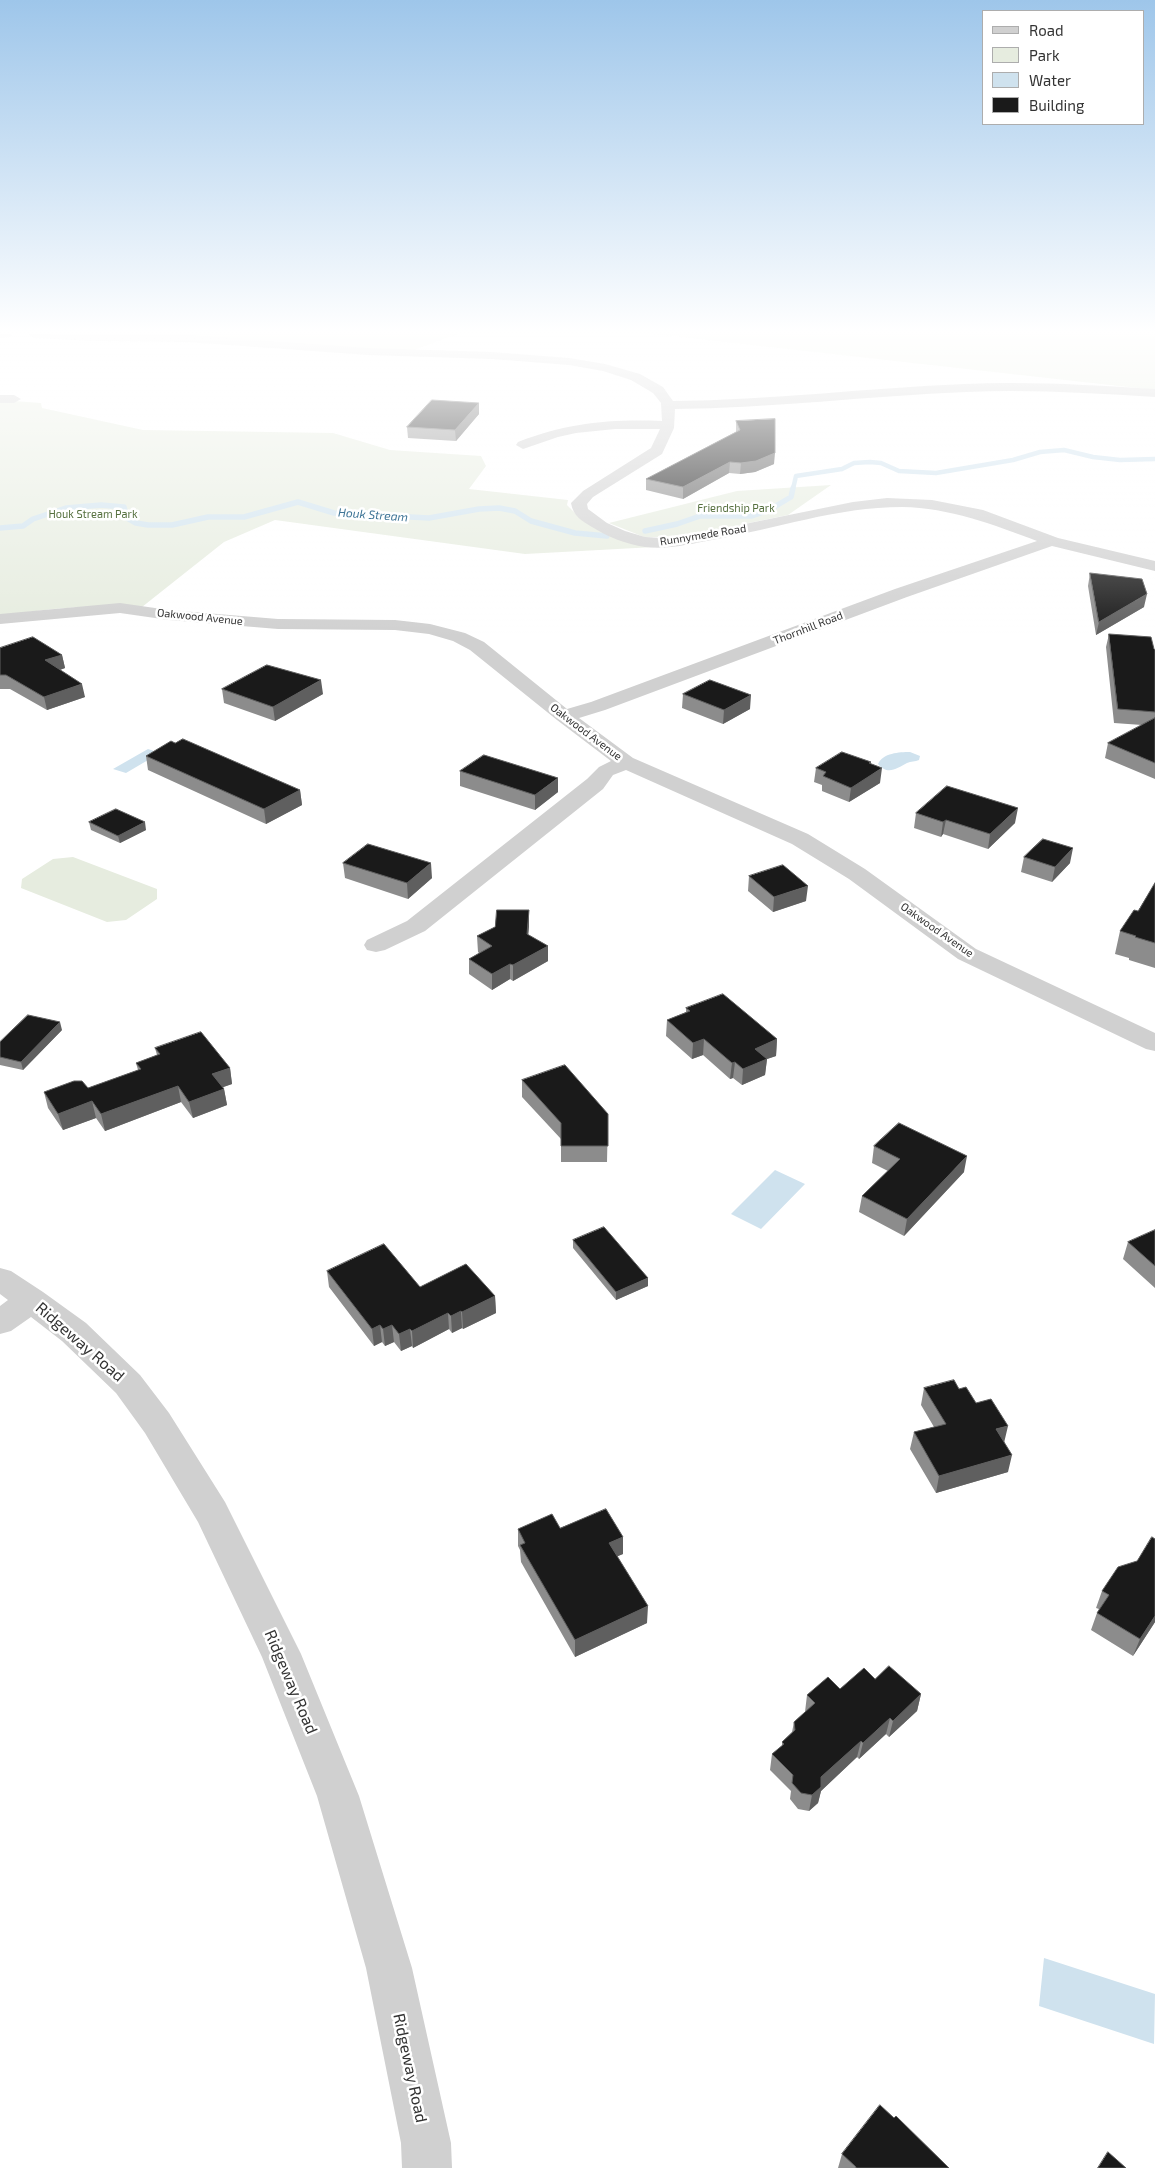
<!DOCTYPE html>
<html>
<head>
<meta charset="utf-8">
<style>
  body { margin:0 }
  #map { position:relative; width:1155px; height:2168px; overflow:hidden; background:#fff; font-family:"Exo 2",sans-serif }
  canvas { display:block }
  .legend { position:absolute; left:982px; top:10px; width:162px; height:115px; box-sizing:border-box; background:#fff; border:1px solid #adadad; margin:0; padding:6px 9px; list-style:none; font-size:15px; color:#333 }
  .legend li { display:flex; align-items:center; gap:10px; height:25px }
  .legend b { width:25px; border:1px solid #adadad }
</style>
</head>
<body>
<div id="map">
<canvas width="1155" height="2168"></canvas>
<ul class="legend">
<li><b style="height:6px;background:#d0d0d0"></b>Road</li>
<li><b style="height:14px;background:#e6ecdf"></b>Park</li>
<li><b style="height:14px;background:#cfe2ee"></b>Water</li>
<li><b style="height:14px;background:#1a1a1a"></b>Building</li>
</ul>
</div>
<script>
const ctx = document.querySelector('canvas').getContext('2d');
ctx.lineJoin = 'round';
function fillPath(path, color) {
  ctx.fillStyle = color;
  ctx.fill(path, 'evenodd');
}
function stroke(path, color, width, dash) {
  ctx.strokeStyle = color;
  ctx.lineWidth = width;
  ctx.lineCap = dash ? 'butt' : 'round';
  ctx.setLineDash(dash || []);
  ctx.stroke(path);
}
function label(font, color, halo, rows, align = 'center') {
  ctx.font = font + ' "Exo 2",sans-serif';
  ctx.lineWidth = 5;
  ctx.setLineDash([]);
  ctx.textBaseline = 'middle';
  ctx.strokeStyle = halo;
  ctx.fillStyle = color;
  for (const [text, x, y, turn = 0] of rows) {
    ctx.save();
    ctx.translate(x, y);
    ctx.rotate((+turn || 0) * Math.PI / 180);
    ctx.textAlign = isNaN(turn) ? turn : align;
    if (halo) ctx.strokeText(text, 0, 0);
    ctx.fillText(text, 0, 0);
    ctx.restore();
  }
}
fillPath(new Path2D(`
  M 34,334 L 458,334 L 403,354 Z
  M 653,334 L 1155,334 L 1155,390 Z
  M 0,400 L 41,403 L 42,408 L 143,430 L 333,433 L 390,450 L 481,456 L 486,466 L 469,489 L 568,500 L 567,505 L 581,519 L 655,547 L 525,554 L 275,520 L 224,542 L 142,607 C 94,604 47,609 0,616 Z
  M 831,485 L 788,515 L 700,533 L 671,537 L 644,537 L 609,523 L 737,491 Z
  M 73,857 L 157,889 L 157,899 L 126,920 L 107,922 L 21,888 L 22,879 L 53,859 Z`), '#e6ecdf');
fillPath(new Path2D(`
  M 148,749 L 160,753 L 126,773 L 113,769 Z
  M 910,752 L 920,756 L 919,760 C 915,762 911,761 907,763 C 897,768 888,776 878,764 C 883,753 899,752 910,752 Z
  M 775,1170 L 805,1184 L 761,1229 L 731,1214 Z
  M 1044,1958 L 1155,1994 L 1154,2044 L 1039,2006 Z`), '#cfe2ee');
stroke(new Path2D(`
  M 793,489 L 796,476 L 842,469 L 854,463 L 870,462 L 881,463 L 899,471 L 936,473 L 1013,460 L 1040,452 L 1064,450 L 1093,457 L 1120,460 L 1155,459`), '#cfe2ee', 4.5);
stroke(new Path2D(`
  M 0,528 L 23,526 L 33,519 L 66,508 L 101,505 L 124,507 L 127,518 L 136,523 L 148,525 L 172,525 L 208,517 L 244,517 L 298,502 L 334,513 L 429,518 L 479,509 L 499,508 L 515,511 L 531,521 L 575,533 L 607,536
  M 645,531 L 677,524 L 700,516 L 752,516 L 769,510 L 791,497 L 793,488`), '#cfe2ee', 5.5);
fillPath(new Path2D(`
  M 0,334 L 12,334 L 10,337 L 0,338 Z
  M 28,334 L 188,335 L 368,348 L 492,352 L 569,358 L 605,364 L 640,374 L 663,387 L 673,401 C 771,400 868,388 965,384 C 1028,381 1092,385 1155,389 L 1155,397 C 1092,393 1029,389 966,392 C 869,396 772,408 675,409 L 674,428 L 662,454 L 593,497 L 587,504 L 588,509 L 607,523 L 625,531 L 645,537 L 663,538 L 720,529 L 853,502 L 887,498 L 932,500 L 983,510 L 1058,538 L 1155,561 L 1155,571 L 1052,546 L 907,597 L 605,710 L 579,718 L 633,758 L 808,834 L 865,869 L 976,949 L 1155,1033 L 1155,1051 L 1146,1049 L 958,959 L 849,879 L 792,844 L 626,770 L 613,775 L 603,789 L 425,931 L 385,950 L 376,952 L 367,950 L 364,945 L 367,940 L 407,921 L 587,779 L 599,767 L 611,761 L 557,720 L 470,650 L 453,641 L 429,634 L 395,630 L 278,629 L 169,620 L 120,613 L 0,624 L 0,614 L 120,603 L 169,610 L 278,619 L 395,620 L 430,624 L 465,633 L 484,642 L 567,709 L 591,702 L 895,589 L 1037,541 C 992,524 950,508 902,507 C 837,507 775,529 712,540 C 690,544 667,550 645,547 C 626,544 608,537 592,527 C 582,521 573,516 571,503 L 583,491 L 651,448 L 660,429 L 615,429 L 576,433 L 558,437 L 523,449 L 516,445 L 518,442 C 567,423 609,419 662,421 L 661,403 L 653,393 L 631,380 L 603,371 L 569,365 L 492,359 L 368,355 L 188,342 L 97,341 L 34,338 Z
  M 0,395 L 14,395 L 21,399 L 14,403 L 0,403 Z
  M 0,1268 L 11,1271 L 43,1292 L 86,1323 L 140,1375 L 169,1413 L 225,1502 L 301,1654 L 359,1796 L 412,1968 L 451,2143 L 452,2168 L 402,2168 L 401,2143 L 366,1968 L 317,1796 L 262,1657 L 198,1522 L 145,1433 L 116,1393 L 62,1341 L 31,1317 L 11,1331 L 0,1334 L 0,1306 L 8,1300 L 0,1294 Z`), '#d0d0d0');
fillPath(new Path2D(`
  M 479,403 L 479,414 L 456,441 L 408,438 L 407,427 Z
  M 736,421 L 774,464 L 755,472 L 740,474 L 729,473 L 683,499 L 646,490 L 646,479 L 736,432 Z
  M 1090,573 L 1144,607 L 1096,635 L 1088,586 Z
  M 1109,634 L 1155,650 L 1155,779 L 1105,758 L 1108,743 L 1142,725 L 1114,723 L 1106,647 Z
  M 0,648 L 62,655 L 65,668 L 60,670 L 85,697 L 47,710 L 10,689 L 0,689 Z
  M 222,689 L 323,694 L 275,721 L 224,703 Z
  M 683,694 L 750,709 L 723,724 L 682,708 Z
  M 146,756 L 300,790 L 302,805 L 266,824 L 148,770 Z
  M 871,762 L 870,764 L 880,783 L 849,802 L 822,791 L 822,785 L 814,782 L 816,768 Z
  M 460,771 L 558,792 L 535,810 L 460,786 Z
  M 916,813 L 1015,823 L 988,849 L 943,834 L 941,837 L 914,828 Z
  M 89,822 L 146,830 L 120,843 L 91,830 Z
  M 1024,857 L 1070,863 L 1052,882 L 1021,872 Z
  M 343,863 L 432,878 L 408,899 L 345,878 Z
  M 749,876 L 806,901 L 773,912 L 748,891 Z
  M 1155,883 L 1155,968 L 1129,960 L 1129,958 L 1115,954 L 1120,931 L 1138,911 Z
  M 529,910 L 529,926 L 528,935 L 548,946 L 548,961 L 513,981 L 510,979 L 492,990 L 469,974 L 469,959 L 479,953 L 478,952 L 477,936 Z
  M 686,1008 L 777,1039 L 776,1056 L 767,1059 L 765,1075 L 742,1085 L 733,1078 L 730,1079 L 703,1055 L 692,1059 L 666,1036 L 667,1020 L 686,1012 Z
  M 62,1030 L 23,1070 L 0,1065 L 0,1042 Z
  M 155,1048 L 230,1068 L 232,1084 L 223,1087 L 224,1089 L 227,1105 L 193,1118 L 181,1102 L 105,1131 L 96,1118 L 63,1130 L 48,1108 L 44,1092 L 88,1088 L 138,1070 L 136,1063 L 157,1055 Z
  M 522,1080 L 608,1114 L 607,1162 L 561,1162 L 561,1139 L 522,1097 Z
  M 874,1146 L 964,1172 L 904,1236 L 859,1212 L 862,1196 L 888,1171 L 872,1163 Z
  M 1155,1230 L 1155,1288 L 1123,1259 L 1128,1242 Z
  M 573,1240 L 648,1286 L 616,1300 L 573,1248 Z
  M 327,1271 L 420,1287 L 495,1296 L 496,1313 L 463,1329 L 462,1328 L 452,1333 L 449,1329 L 413,1348 L 412,1346 L 401,1351 L 394,1342 L 385,1346 L 382,1342 L 374,1346 L 329,1287 Z
  M 924,1388 L 959,1389 L 976,1403 L 1004,1441 L 1008,1472 L 936,1493 L 910,1449 L 914,1432 L 934,1427 L 921,1405 Z
  M 560,1528 L 623,1537 L 623,1554 L 617,1556 L 647,1623 L 575,1657 L 521,1562 L 520,1550 L 518,1546 L 518,1529 Z
  M 1102,1591 L 1155,1622 L 1133,1656 L 1091,1630 L 1097,1613 L 1099,1609 L 1096,1608 Z
  M 875,1679 L 921,1694 L 917,1711 L 889,1737 L 886,1734 L 859,1759 L 857,1757 L 821,1791 L 818,1803 L 809,1811 L 798,1809 L 790,1799 L 791,1791 L 770,1770 L 772,1754 L 782,1746 L 782,1742 L 792,1732 L 794,1722 L 805,1712 L 807,1695 L 840,1689 Z
  M 894,2118 L 949,2168 L 838,2168 L 842,2154 Z`), '#8c8c8c');
fillPath(new Path2D(`
  M 479,403 L 479,414 L 456,441 L 455,430 Z
  M 775,453 L 774,464 L 755,472 L 740,474 L 741,463 Z
  M 730,462 L 729,473 L 683,499 L 683,487 Z
  M 1147,594 L 1144,607 L 1096,635 L 1099,622 Z
  M 62,655 L 65,668 L 48,674 L 45,660 Z
  M 321,680 L 323,694 L 275,721 L 273,707 Z
  M 82,684 L 85,697 L 47,710 L 44,697 Z
  M 751,695 L 750,709 L 723,724 L 724,710 Z
  M 871,762 L 869,776 L 882,768 L 880,783 L 849,802 L 851,788 Z
  M 558,778 L 558,792 L 535,810 L 535,795 Z
  M 300,790 L 302,805 L 266,824 L 264,809 Z
  M 1018,808 L 1015,823 L 988,849 L 990,834 Z
  M 946,820 L 943,834 L 941,837 L 943,822 Z
  M 145,822 L 146,830 L 120,843 L 118,836 Z
  M 1073,848 L 1070,863 L 1052,882 L 1055,867 Z
  M 431,863 L 432,878 L 408,899 L 407,883 Z
  M 808,886 L 806,901 L 773,912 L 774,897 Z
  M 529,910 L 529,926 L 527,949 L 527,934 Z
  M 548,946 L 548,961 L 513,981 L 513,965 Z
  M 510,964 L 510,979 L 492,990 L 492,974 Z
  M 60,1022 L 62,1030 L 23,1070 L 21,1062 Z
  M 704,1039 L 703,1055 L 692,1059 L 693,1043 Z
  M 777,1039 L 776,1056 L 767,1059 L 765,1075 L 742,1085 L 743,1069 L 755,1049 Z
  M 735,1062 L 733,1078 L 730,1079 L 732,1063 Z
  M 230,1068 L 232,1084 L 215,1090 L 212,1074 Z
  M 178,1086 L 181,1102 L 105,1131 L 101,1114 Z
  M 224,1089 L 227,1105 L 193,1118 L 189,1102 Z
  M 92,1101 L 96,1118 L 63,1130 L 58,1114 Z
  M 967,1156 L 964,1172 L 904,1236 L 907,1219 Z
  M 648,1278 L 648,1286 L 616,1300 L 616,1292 Z
  M 495,1296 L 496,1313 L 463,1329 L 462,1312 Z
  M 461,1311 L 462,1328 L 452,1333 L 451,1316 Z
  M 448,1313 L 449,1329 L 413,1348 L 412,1331 Z
  M 380,1325 L 382,1342 L 374,1346 L 372,1329 Z
  M 392,1325 L 394,1342 L 385,1346 L 383,1329 Z
  M 410,1329 L 412,1346 L 401,1351 L 399,1334 Z
  M 1008,1426 L 1004,1443 L 996,1429 Z
  M 1012,1455 L 1008,1472 L 936,1493 L 939,1476 Z
  M 623,1537 L 623,1554 L 609,1560 L 609,1543 Z
  M 648,1606 L 647,1623 L 575,1657 L 575,1640 Z
  M 1155,1616 L 1155,1622 L 1133,1656 L 1140,1639 Z
  M 921,1694 L 917,1711 L 889,1737 L 893,1721 Z
  M 890,1718 L 886,1734 L 859,1759 L 863,1743 Z
  M 861,1741 L 857,1757 L 821,1791 L 818,1803 L 809,1811 L 812,1795 L 821,1777 Z`), '#5f5f5f');
const building = new Path2D(`
  M 432,400 L 479,403 L 455,430 L 407,427 Z
  M 775,419 L 775,453 L 756,461 L 741,463 L 730,462 L 683,487 L 646,479 L 740,430 L 736,421 Z
  M 1090,573 L 1142,579 L 1147,594 L 1099,622 Z
  M 1109,634 L 1151,637 L 1154,649 L 1155,650 L 1155,712 L 1118,709 Z
  M 33,637 L 62,655 L 45,660 L 82,684 L 44,697 L 6,675 L 0,675 L 0,648 Z
  M 267,665 L 321,680 L 273,707 L 222,689 Z
  M 710,680 L 751,695 L 724,710 L 683,694 Z
  M 1155,718 L 1155,763 L 1108,743 Z
  M 183,739 L 300,790 L 264,809 L 146,756 L 171,741 L 175,743 Z
  M 842,752 L 871,762 L 869,763 L 882,768 L 851,788 L 823,776 L 826,772 L 816,768 Z
  M 484,755 L 558,778 L 535,795 L 460,771 Z
  M 947,786 L 1018,808 L 990,834 L 946,820 L 943,822 L 916,813 Z
  M 116,809 L 145,822 L 118,836 L 89,822 Z
  M 1043,839 L 1073,848 L 1055,867 L 1024,857 Z
  M 368,844 L 431,863 L 407,883 L 343,863 Z
  M 783,865 L 808,886 L 774,897 L 749,876 Z
  M 1155,883 L 1155,943 L 1135,937 L 1136,936 L 1120,931 L 1134,910 L 1138,911 Z
  M 497,910 L 529,910 L 527,934 L 548,946 L 513,965 L 510,964 L 492,974 L 469,959 L 492,946 L 477,936 L 495,927 Z
  M 723,994 L 777,1039 L 755,1049 L 767,1059 L 743,1069 L 735,1062 L 732,1063 L 704,1039 L 693,1043 L 667,1020 L 690,1011 L 686,1008 Z
  M 28,1015 L 60,1022 L 21,1062 L 0,1057 L 0,1042 Z
  M 201,1032 L 230,1068 L 212,1074 L 224,1089 L 189,1102 L 178,1086 L 101,1114 L 92,1101 L 58,1114 L 44,1092 L 74,1081 L 82,1081 L 88,1088 L 141,1069 L 136,1063 L 160,1054 L 155,1048 Z
  M 565,1065 L 608,1114 L 608,1146 L 561,1146 L 561,1123 L 522,1080 Z
  M 899,1123 L 967,1156 L 907,1219 L 862,1196 L 900,1159 L 874,1146 Z
  M 604,1227 L 648,1278 L 616,1292 L 573,1240 Z
  M 1155,1230 L 1155,1266 L 1128,1242 Z
  M 384,1244 L 420,1287 L 466,1264 L 495,1296 L 462,1312 L 461,1311 L 451,1316 L 448,1313 L 412,1331 L 410,1329 L 399,1334 L 392,1325 L 383,1329 L 380,1325 L 372,1329 L 327,1271 Z
  M 954,1380 L 959,1389 L 966,1387 L 976,1403 L 991,1399 L 1008,1426 L 996,1429 L 1012,1455 L 939,1476 L 914,1432 L 946,1424 L 924,1388 Z
  M 606,1509 L 623,1537 L 609,1543 L 648,1606 L 575,1640 L 520,1545 L 525,1543 L 518,1529 L 552,1514 L 560,1528 Z
  M 1152,1537 L 1155,1539 L 1155,1616 L 1140,1639 L 1097,1613 L 1109,1595 L 1102,1591 L 1118,1567 L 1137,1561 Z
  M 889,1666 L 921,1694 L 893,1721 L 890,1718 L 863,1743 L 861,1741 L 821,1777 L 821,1787 L 812,1795 L 801,1793 L 792,1783 L 793,1775 L 772,1754 L 784,1744 L 782,1742 L 795,1730 L 794,1722 L 815,1703 L 807,1695 L 828,1677 L 840,1689 L 864,1668 L 875,1679 Z
  M 880,2105 L 894,2118 L 896,2116 L 949,2168 L 856,2168 L 856,2167 L 842,2154 Z
  M 1108,2152 L 1126,2168 L 1098,2168 Z`);
fillPath(building, '#1a1a1a');
stroke(building, '#5f5f5f', 1);
const sky = ctx.createLinearGradient(0, 0, 0, 637);
sky.addColorStop(0, '#9ec6ea');
sky.addColorStop(0.52, '#fff');
sky.addColorStop(1, '#ffffff00');
ctx.fillStyle = sky;
ctx.fillRect(0, 0, 1155, 637);
label('11px', '#56703f', '#fff', [
  ["Friendship Park",736,508],
  ["Houk Stream Park",93,514]
]);
label('11px', '#333', '#fff', [
  ["Runnymede Road",703,535,-9],
  ["Oakwood Avenue",200,617,6],
  ["Thornhill Road",808,628,-21],
  ["Oakwood Avenue",586,732,37],
  ["Oakwood Avenue",937,930,35]
]);
label('italic 12px', '#3f7597', '#fff', [
  ["Houk Stream",373,515,4]
]);
label('16px', '#333', '#fff', [
  ["Ridgeway Road",80,1342,41],
  ["Ridgeway Road",291,1682,67],
  ["Ridgeway Road",410,2068,78]
]);
</script>
</body>
</html>
